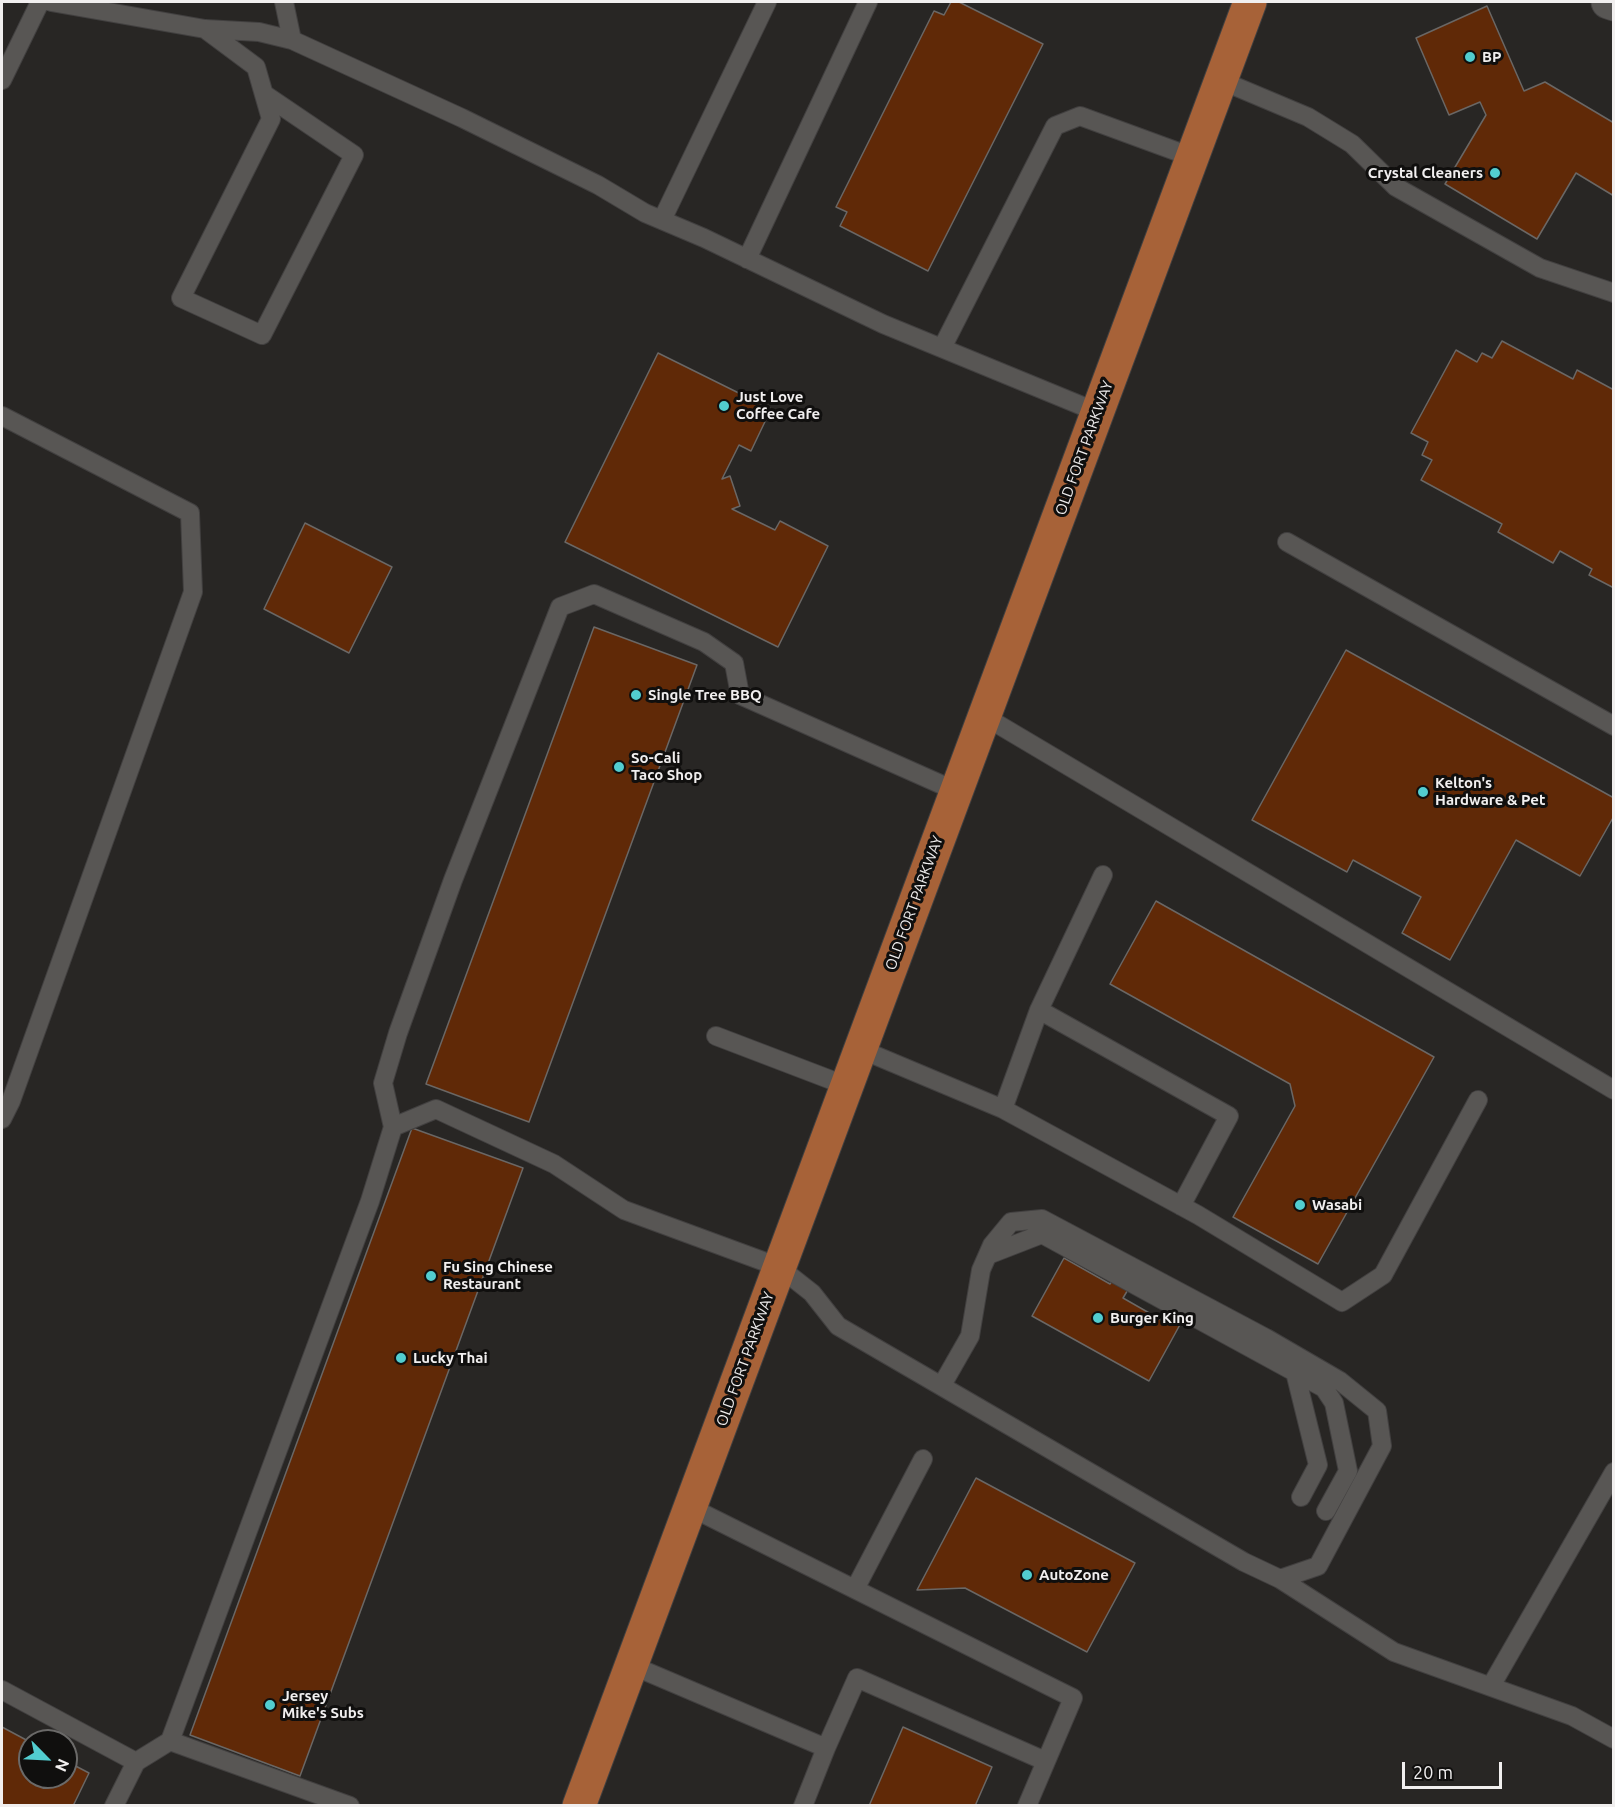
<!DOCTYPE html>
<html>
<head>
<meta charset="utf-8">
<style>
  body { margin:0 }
  #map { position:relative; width:1615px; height:1807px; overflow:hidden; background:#282624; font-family:Ubuntu,sans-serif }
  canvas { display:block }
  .frame { position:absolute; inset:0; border:3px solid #f1efef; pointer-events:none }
  .north { position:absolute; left:18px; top:1729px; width:60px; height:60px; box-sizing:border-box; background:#100f0e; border:2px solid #6a6968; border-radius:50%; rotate:114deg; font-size:16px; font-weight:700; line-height:24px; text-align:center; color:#f1efef }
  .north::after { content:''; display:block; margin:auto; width:21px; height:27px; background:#52cdd0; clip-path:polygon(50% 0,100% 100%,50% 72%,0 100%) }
  .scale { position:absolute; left:1402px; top:1762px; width:100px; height:27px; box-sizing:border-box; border:3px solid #f1efef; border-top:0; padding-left:8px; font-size:18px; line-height:21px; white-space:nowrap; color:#f1efef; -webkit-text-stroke:4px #100f0e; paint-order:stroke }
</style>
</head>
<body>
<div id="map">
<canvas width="1615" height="1807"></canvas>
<div class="frame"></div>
<div class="north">N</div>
<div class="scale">20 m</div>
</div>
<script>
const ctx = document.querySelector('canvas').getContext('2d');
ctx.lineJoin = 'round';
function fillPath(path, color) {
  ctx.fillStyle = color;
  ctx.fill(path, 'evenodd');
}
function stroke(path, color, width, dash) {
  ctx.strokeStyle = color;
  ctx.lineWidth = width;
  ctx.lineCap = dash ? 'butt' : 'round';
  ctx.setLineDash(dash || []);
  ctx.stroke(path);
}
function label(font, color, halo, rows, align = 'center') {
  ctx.font = font + ' Ubuntu,sans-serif';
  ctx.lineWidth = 6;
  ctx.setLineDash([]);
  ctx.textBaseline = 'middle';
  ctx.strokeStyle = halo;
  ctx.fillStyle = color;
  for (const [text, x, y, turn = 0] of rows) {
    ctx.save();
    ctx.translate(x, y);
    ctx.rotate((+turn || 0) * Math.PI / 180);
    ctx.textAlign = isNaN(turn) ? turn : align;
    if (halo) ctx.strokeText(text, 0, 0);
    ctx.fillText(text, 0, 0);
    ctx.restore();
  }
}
const building = new Path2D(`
  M 951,2 L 959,2 L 1043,44 L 928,271 L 840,226 L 847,212 L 836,207 L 934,11 L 944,15 Z
  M 1487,6 L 1524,91 L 1545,82 L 1614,123 L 1614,196 L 1576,173 L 1537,239 L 1445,184 L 1486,115 L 1480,102 L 1449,115 L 1416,38 Z
  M 1502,341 L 1573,379 L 1577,370 L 1614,390 L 1614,588 L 1589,575 L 1592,569 L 1560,551 L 1553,563 L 1498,532 L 1502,524 L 1421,480 L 1432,460 L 1422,455 L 1428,442 L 1411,433 L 1456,350 L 1477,362 L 1482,353 L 1492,358 Z
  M 658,353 L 771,409 L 751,451 L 739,445 L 722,479 L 730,476 L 740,506 L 732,509 L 775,530 L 780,521 L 828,546 L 778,647 L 565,542 Z
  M 305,523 L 392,567 L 349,653 L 264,609 Z
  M 594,627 L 697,665 L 529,1122 L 426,1084 Z
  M 1346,650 L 1614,798 L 1614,816 L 1580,876 L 1516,840 L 1450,960 L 1402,933 L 1421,897 L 1353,860 L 1347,872 L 1252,820 Z
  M 1156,901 L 1434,1057 L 1318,1264 L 1233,1217 L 1295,1106 L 1290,1084 L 1110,984 Z
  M 412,1128 L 523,1168 L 300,1776 L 190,1735 Z
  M 1064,1258 L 1110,1284 L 1113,1279 L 1129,1288 L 1123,1298 L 1165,1322 L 1170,1315 L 1182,1321 L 1149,1381 L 1032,1316 Z
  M 976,1478 L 1135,1563 L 1087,1652 L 965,1588 L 917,1590 Z
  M 2,1727 L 30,1742 L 30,1777 L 66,1777 L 66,1761 L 89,1773 L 73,1806 L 2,1806 Z
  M 903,1727 L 992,1767 L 975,1806 L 869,1806 Z`);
fillPath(building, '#602907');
stroke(building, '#6a6765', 1.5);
const service = new Path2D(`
  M 51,2 L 205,29 L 259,32 L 292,40 L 462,118 L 598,185 L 645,213 L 704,238 L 883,324 L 1097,412
  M 284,2 L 292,40
  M 205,29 L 256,67 L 271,119 L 181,298 L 262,335 L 354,155 L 264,94
  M 2,80 L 40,2
  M 1220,80 L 1308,117 L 1352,144 L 1396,187 L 1540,268 L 1614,293
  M 662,220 L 767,2
  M 747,259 L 868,2
  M 942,348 L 1055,126 L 1080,116 L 1192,157
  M 2,416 L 190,513 L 193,592 L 11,1101 L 2,1119
  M 1287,542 L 1614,726
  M 984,716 L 1614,1090
  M 1039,1010 L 1229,1116 L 1181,1206
  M 716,1036 L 847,1086
  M 860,1049 L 1003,1109 L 1198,1215 L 1342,1302 L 1383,1275 L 1478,1100
  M 1003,1109 L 1039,1010 L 1103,875
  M 393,1127 L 436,1109 L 554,1164 L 624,1210 L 779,1267 L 812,1293 L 838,1326 L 1244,1562 L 1280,1579 L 1318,1566 L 1382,1446 L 1377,1411 L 1340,1381 L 1266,1338 L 1042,1219 L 1011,1222 L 992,1245 L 981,1270 L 970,1336 L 942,1385
  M 988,1255 L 1042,1234 L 1324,1388 L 1334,1403 L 1348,1471 L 1326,1511
  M 1295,1372 L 1318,1465 L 1301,1497
  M 690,1507 L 1073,1698 L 1027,1806
  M 1280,1579 L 1394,1652 L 1572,1716 L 1614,1739
  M 855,1589 L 923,1459
  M 631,1665 L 826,1748 L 803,1806
  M 1491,1686 L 1614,1472
  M 2,1690 L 136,1762
  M 170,1741 L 350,1806
  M 826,1748 L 857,1678 L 1045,1761
  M 114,1806 L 136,1762 L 170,1741 L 370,1201 L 393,1127 L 383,1083 L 398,1033 L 453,880 L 560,607 L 594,594 L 704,642 L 734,663 L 740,695 L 956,791`);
const minor = new Path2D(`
  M 1608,2 L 1614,4`);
const primary = new Path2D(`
  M 579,1806 L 1250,2`);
stroke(service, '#424040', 20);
stroke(minor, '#424040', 35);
stroke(primary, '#424040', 35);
stroke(service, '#585654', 18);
stroke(minor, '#585654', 33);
stroke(primary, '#a76238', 33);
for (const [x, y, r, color] of [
  [1470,57,6,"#52cdd0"],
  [1495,173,6,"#52cdd0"],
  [724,406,6,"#52cdd0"],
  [636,695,6,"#52cdd0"],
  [619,767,6,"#52cdd0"],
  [1423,792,6,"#52cdd0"],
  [1300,1205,6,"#52cdd0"],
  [431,1276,6,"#52cdd0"],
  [1098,1318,6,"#52cdd0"],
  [401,1358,6,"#52cdd0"],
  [1027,1575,6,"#52cdd0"],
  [270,1705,6,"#52cdd0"]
]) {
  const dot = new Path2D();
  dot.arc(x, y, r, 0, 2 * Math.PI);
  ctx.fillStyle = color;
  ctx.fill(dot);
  stroke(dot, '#100f0e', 2);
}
label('bold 15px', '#f1efef', '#100f0e', [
  ["BP",1482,57],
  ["Crystal Cleaners",1483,173,"right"],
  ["Just Love",736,397],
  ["Coffee Cafe",736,414],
  ["Single Tree BBQ",648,695],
  ["So-Cali",631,758],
  ["Taco Shop",631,775],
  ["Kelton's",1435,783],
  ["Hardware & Pet",1435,800],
  ["Wasabi",1312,1205],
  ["Fu Sing Chinese",443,1267],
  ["Restaurant",443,1284],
  ["Burger King",1110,1318],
  ["Lucky Thai",413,1358],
  ["AutoZone",1039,1575],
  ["Jersey",282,1696],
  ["Mike's Subs",282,1713]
], 'left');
label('15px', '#f1efef', '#100f0e', [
  ["OLD FORT PARKWAY",1084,448,-70],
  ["OLD FORT PARKWAY",914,903,-70],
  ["OLD FORT PARKWAY",745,1359,-70]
]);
</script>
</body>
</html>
